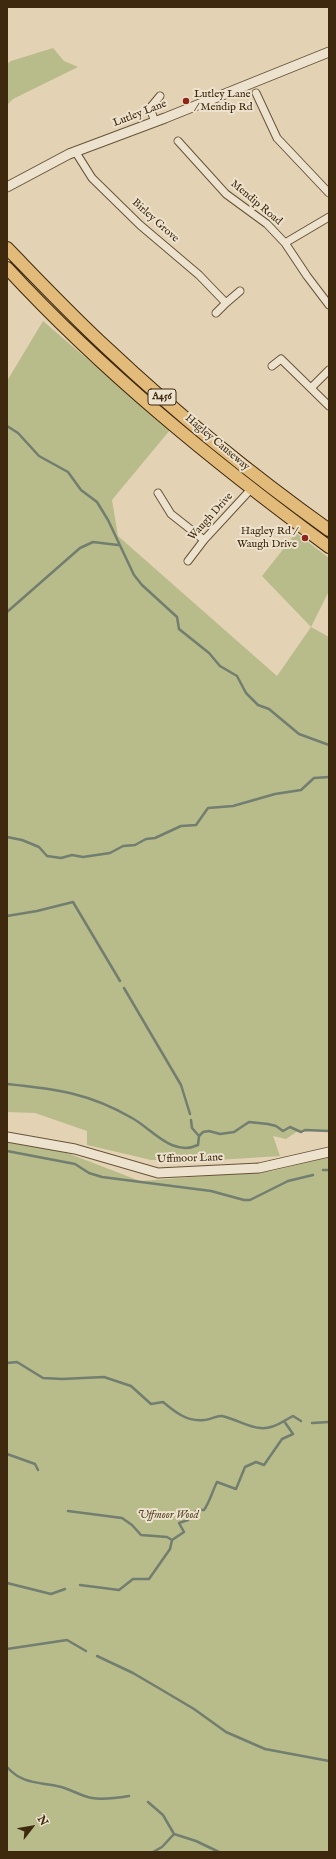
<!DOCTYPE html>
<html>
<head>
<meta charset="utf-8">
<style>
  body { margin:0 }
  #map { position:relative; width:336px; height:1859px; overflow:hidden; background:#e3d3b4; font-family:"IM FELL English",serif }
  canvas { display:block }
  .frame { position:absolute; inset:0; border:8px solid #3e290e; pointer-events:none }
  .north { position:absolute; left:12px; top:1807px; width:40px; height:40px; -webkit-text-stroke:3px #ede2ce; paint-order:stroke; rotate:59deg; font-size:11px; font-weight:700; line-height:16px; text-align:center; color:#3e290e }
  .north::after { content:''; display:block; margin:auto; width:14px; height:18px; background:#3e290e; clip-path:polygon(50% 0,100% 100%,50% 72%,0 100%) }
</style>
</head>
<body>
<div id="map">
<canvas width="336" height="1859"></canvas>
<div class="frame"></div>
<div class="north">N</div>
</div>
<script>
const ctx = document.querySelector('canvas').getContext('2d');
ctx.lineJoin = 'round';
function fillPath(path, color) {
  ctx.fillStyle = color;
  ctx.fill(path, 'evenodd');
}
function stroke(path, color, width, dash) {
  ctx.strokeStyle = color;
  ctx.lineWidth = width;
  ctx.lineCap = dash ? 'butt' : 'round';
  ctx.setLineDash(dash || []);
  ctx.stroke(path);
}
function label(font, color, halo, rows, align = 'center') {
  ctx.font = font + ' "IM FELL English",serif';
  ctx.lineWidth = 4;
  ctx.setLineDash([]);
  ctx.textBaseline = 'middle';
  ctx.strokeStyle = halo;
  ctx.fillStyle = color;
  for (const [text, x, y, turn = 0] of rows) {
    ctx.save();
    ctx.translate(x, y);
    ctx.rotate((+turn || 0) * Math.PI / 180);
    ctx.textAlign = isNaN(turn) ? turn : align;
    if (halo) ctx.strokeText(text, 0, 0);
    ctx.fillText(text, 0, 0);
    ctx.restore();
  }
}
fillPath(new Path2D(`
  M 53,48 L 64,61 L 78,67 L 13,99 L 7,105 L 7,64 L 11,61 Z
  M 43,321 L 170,430 L 112,500 L 118,536 L 277,676 L 311,627 L 262,576 L 296,533 L 329,558 L 329,591 L 311,627 L 329,637 L 329,1131 L 298,1131 L 286,1139 L 273,1136 L 280,1156 L 218,1160 L 151,1160 L 87,1145 L 87,1131 L 35,1113 L 7,1112 L 7,381 Z
  M 7,1140 L 57,1149 L 140,1181 L 272,1171 L 329,1157 L 329,1852 L 7,1852 Z`), '#b8bb8a');
stroke(new Path2D(`
  M 7,426 L 18,433 L 39,456 L 68,472 L 81,490 L 97,502 L 108,520 L 134,575 L 142,585 L 177,617 L 179,629 L 209,653 L 220,666 L 237,676 L 246,693 L 258,705 L 269,709 L 299,734 L 329,745
  M 7,612 L 80,548 L 93,542 L 118,545
  M 7,837 L 22,840 L 39,847 L 47,856 L 61,858 L 72,855 L 83,857 L 110,853 L 123,846 L 135,845 L 146,839 L 155,838 L 181,826 L 196,825 L 208,808 L 233,806 L 275,794 L 301,790 L 314,778 L 329,777
  M 7,916 L 37,911 L 73,902 L 120,981
  M 124,988 L 181,1085 L 190,1114
  M 7,1084 C 56,1089 89,1093 132,1118 C 152,1129 172,1157 198,1145 L 199,1136 L 203,1132 L 209,1131 L 220,1134 L 234,1132 L 249,1122 L 268,1124 L 276,1126 L 283,1131 L 290,1127 L 301,1132 L 305,1130 L 329,1131
  M 191,1120 L 192,1128 L 199,1136
  M 7,1151 L 75,1164 L 89,1173 L 102,1177 L 211,1191 L 244,1200 L 250,1200 L 288,1181 L 313,1175
  M 323,1170 L 329,1170
  M 7,1363 L 17,1362 L 43,1378 L 62,1379 L 104,1377 L 131,1386 L 151,1404 L 163,1402 C 175,1412 187,1422 204,1420 C 210,1420 217,1415 222,1416 C 247,1422 259,1437 284,1421
  M 312,1423 L 329,1422
  M 7,1454 L 35,1464 L 38,1470
  M 68,1511 L 122,1518 L 132,1525 L 141,1535 L 167,1537 L 172,1540
  M 7,1583 L 51,1594 L 65,1589
  M 80,1585 L 119,1590 L 133,1579 L 149,1579 L 170,1549 L 172,1540 L 184,1532 L 179,1523 L 188,1520 L 197,1510 L 204,1510 C 210,1501 212,1492 217,1482 L 236,1489 L 245,1467 L 256,1462 L 264,1465 L 282,1439 L 293,1434 L 284,1421 L 293,1416 L 301,1421
  M 7,1649 L 67,1640 L 86,1651
  M 97,1656 L 133,1673 L 162,1690 L 194,1709 L 226,1732 L 265,1749 L 329,1761
  M 7,1767 C 22,1784 38,1782 57,1786 C 69,1788 80,1796 92,1798 C 104,1800 117,1798 129,1796
  M 148,1802 L 163,1815 L 174,1834 L 196,1841 L 219,1852
  M 153,1852 L 162,1847 L 174,1834`), '#727e6f', 2.5);
const minor = new Path2D(`
  M 256,93 L 277,138 L 329,193
  M 155,122 L 150,108 L 160,96
  M 178,141 L 226,194 L 267,224 L 285,243 L 307,276 L 329,305
  M 75,151 L 92,178 L 140,225 L 199,275 L 226,303 L 240,291
  M 285,243 L 329,217
  M 216,313 L 226,303
  M 272,366 L 281,359 L 329,406
  M 311,388 L 329,370
  M 158,493 L 171,514 L 204,540
  M 188,561 L 204,540 L 252,488`);
const tertiary = new Path2D(`
  M 7,187 L 69,154 L 165,118 L 329,52
  M 7,1137 L 75,1149 L 158,1173 L 259,1168 L 329,1152`);
const trunk = new Path2D(`
  M 7,248 C 40,282 73,317 108,349 C 177,414 252,475 329,530
  M 7,268 C 103,372 215,463 329,547`);
stroke(minor, '#675438', 9);
stroke(tertiary, '#675438', 11);
stroke(trunk, '#3e290e', 14);
stroke(minor, '#ede2ce', 7);
stroke(tertiary, '#ede2ce', 9);
stroke(trunk, '#e2ba7a', 12);
for (const [x, y, r, color] of [
  [186,101,4,"#8f2418"],
  [305,538,4,"#8f2418"]
]) {
  const dot = new Path2D();
  dot.arc(x, y, r, 0, 2 * Math.PI);
  ctx.fillStyle = color;
  ctx.fill(dot);
  stroke(dot, '#ede2ce', 1.5);
}
for (const [x, y, w] of [
  [162,397,28]
]) {
  const box = new Path2D();
  box.roundRect(x - w / 2, y - 8, w, 16, 3);
  ctx.fillStyle = '#ede2ce';
  ctx.fill(box);
  stroke(box, '#3e290e', 1);
}
label('bold 10px', '#3e290e', null, [
  ["A456",162,397]
]);
label('11px', '#3e290e', '#ede2ce', [
  ["Lutley Lane",194,95],
  ["/ Mendip Rd",194,108],
  ["Hagley Rd /",297,532,"right"],
  ["Waugh Drive",297,545,"right"]
], 'left');
label('11px', '#3e290e', '#ede2ce', [
  ["Lutley Lane",140,114,-21],
  ["Mendip Road",256,203,40],
  ["Birley Grove",155,221,42],
  ["Hagley Causeway",217,443,40],
  ["Waugh Drive",211,517,-48],
  ["Uffmoor Lane",190,1159,-2]
]);
label('italic 11px', '#564627', '#ede2ce', [
  ["Uffmoor Wood",168,1516]
]);
</script>
</body>
</html>
